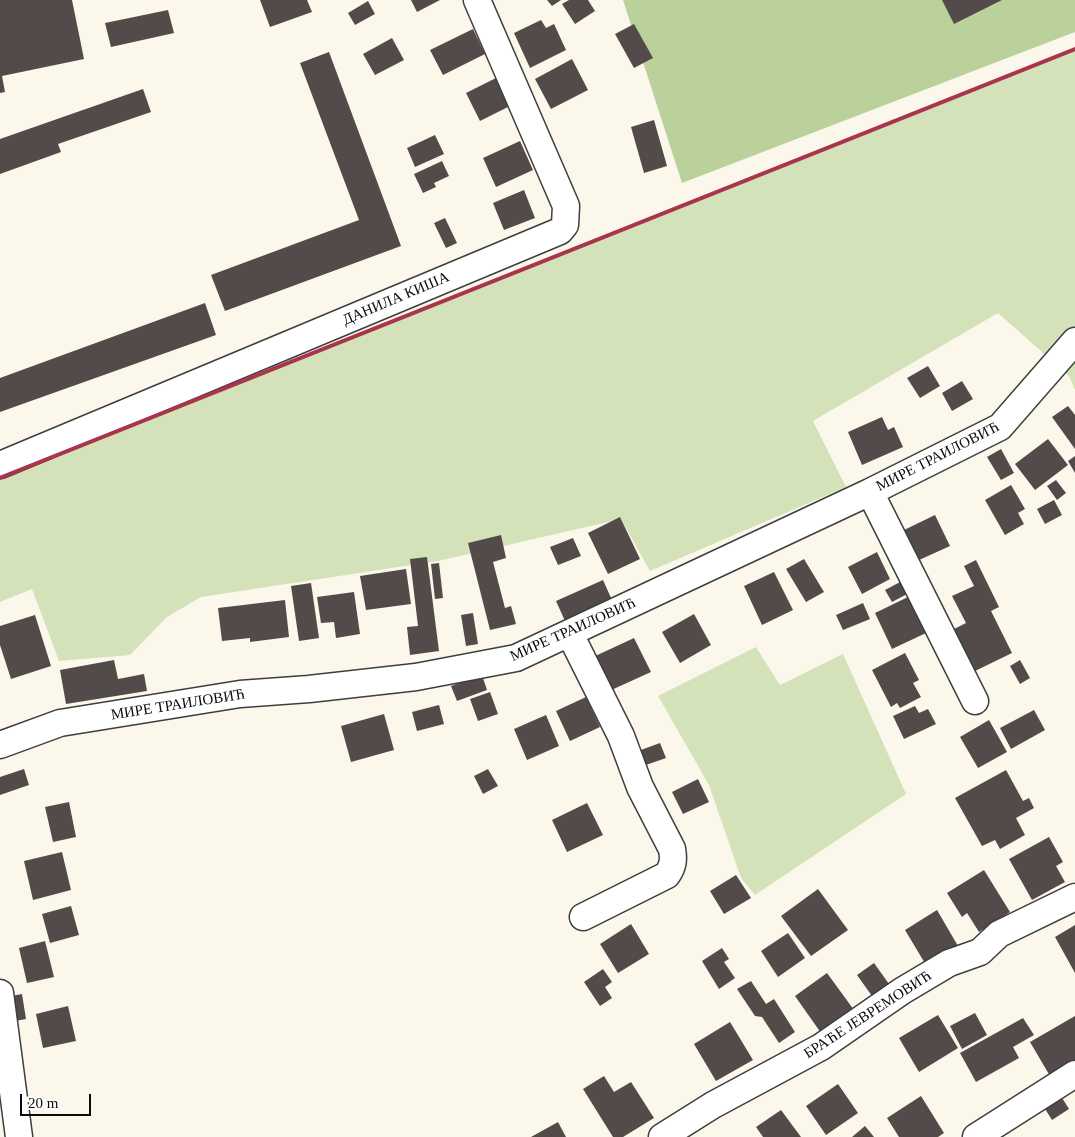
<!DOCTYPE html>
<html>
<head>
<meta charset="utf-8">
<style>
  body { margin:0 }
  #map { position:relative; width:1075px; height:1137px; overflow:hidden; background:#fcf7eb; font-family:"Times New Roman",serif }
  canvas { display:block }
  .scale { position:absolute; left:20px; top:1094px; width:71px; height:22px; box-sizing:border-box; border:2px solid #0b0b0b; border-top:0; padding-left:6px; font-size:15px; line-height:18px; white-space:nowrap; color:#0b0b0b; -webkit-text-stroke:4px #fff; paint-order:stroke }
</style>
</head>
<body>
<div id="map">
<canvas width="1075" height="1137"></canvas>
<div class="scale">20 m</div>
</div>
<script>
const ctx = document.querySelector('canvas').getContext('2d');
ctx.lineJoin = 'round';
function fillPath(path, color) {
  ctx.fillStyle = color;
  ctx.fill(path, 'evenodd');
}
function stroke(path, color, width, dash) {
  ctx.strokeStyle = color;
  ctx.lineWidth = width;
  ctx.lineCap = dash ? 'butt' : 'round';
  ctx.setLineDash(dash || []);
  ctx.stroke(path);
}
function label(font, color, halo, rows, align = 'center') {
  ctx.font = font + ' "Times New Roman",serif';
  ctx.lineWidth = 5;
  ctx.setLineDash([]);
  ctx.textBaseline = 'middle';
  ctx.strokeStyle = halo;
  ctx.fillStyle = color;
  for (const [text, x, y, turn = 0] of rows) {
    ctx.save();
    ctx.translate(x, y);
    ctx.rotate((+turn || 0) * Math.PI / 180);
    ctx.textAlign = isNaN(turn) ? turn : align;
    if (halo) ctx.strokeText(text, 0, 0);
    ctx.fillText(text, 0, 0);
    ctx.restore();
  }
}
fillPath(new Path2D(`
  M 1075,49 L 1075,390 L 1069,376 L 998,313 L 813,421 L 846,487 L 650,571 L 621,519 L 438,561 L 201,597 L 167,617 L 130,655 L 59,661 L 32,589 L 0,602 L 0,478 Z
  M 756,647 L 780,685 L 843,654 L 906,794 L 755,895 L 741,878 L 709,785 L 658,696 Z`), '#d4e2ba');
fillPath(new Path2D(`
  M 623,0 L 1075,0 L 1075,32 L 682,183 Z`), '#bbd19b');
fillPath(new Path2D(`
  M 0,0 L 72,0 L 84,59 L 2,76 L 5,92 L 0,93 Z
  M 260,0 L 307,0 L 312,12 L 270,27 Z
  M 411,0 L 440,0 L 417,12 Z
  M 547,0 L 561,0 L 552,6 Z
  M 569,0 L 588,0 L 595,11 L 575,24 L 562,4 Z
  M 942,0 L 1002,0 L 954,24 Z
  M 368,1 L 375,14 L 355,25 L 348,13 Z
  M 168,10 L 174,33 L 111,47 L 105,23 Z
  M 541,20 L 546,28 L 554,24 L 566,50 L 530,68 L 514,33 Z
  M 634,24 L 653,58 L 634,68 L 615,34 Z
  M 473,29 L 485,54 L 443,75 L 430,50 Z
  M 392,38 L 404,60 L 375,75 L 363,54 Z
  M 329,52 L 401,246 L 225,311 L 211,275 L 359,220 L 300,63 Z
  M 572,59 L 588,90 L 551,109 L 535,79 Z
  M 496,78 L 510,106 L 480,121 L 466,93 Z
  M 143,89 L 151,112 L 58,144 L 61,152 L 0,174 L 0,139 Z
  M 654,120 L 667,166 L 644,173 L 631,127 Z
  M 435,135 L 444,154 L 415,167 L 407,148 Z
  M 520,141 L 533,170 L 496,187 L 483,158 Z
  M 442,161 L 449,176 L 434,183 L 436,187 L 423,193 L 414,174 Z
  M 524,190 L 535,218 L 504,230 L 493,203 Z
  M 445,218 L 457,243 L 446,248 L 434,223 Z
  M 205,303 L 216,335 L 0,412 L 0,378 Z
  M 928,366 L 940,386 L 920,398 L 907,378 Z
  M 962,381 L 973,399 L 952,411 L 942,393 Z
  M 1068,406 L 1075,415 L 1075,449 L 1052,417 Z
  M 882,417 L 888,430 L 894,427 L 903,447 L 862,465 L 848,432 Z
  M 1048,439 L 1068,465 L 1035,490 L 1015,464 Z
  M 1001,449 L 1014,473 L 1001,480 L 987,457 Z
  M 1075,456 L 1075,473 L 1068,461 Z
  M 1056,480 L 1066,493 L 1057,500 L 1047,486 Z
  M 1011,485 L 1025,509 L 1018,513 L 1024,524 L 1005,535 L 985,500 Z
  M 1054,500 L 1062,515 L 1045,524 L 1037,509 Z
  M 935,515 L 950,546 L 917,561 L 902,531 Z
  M 620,517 L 640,559 L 608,574 L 588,533 Z
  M 501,535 L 506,558 L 493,562 L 505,608 L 511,606 L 516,624 L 490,630 L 468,543 Z
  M 573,538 L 581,556 L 558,565 L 550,547 Z
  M 877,552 L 890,579 L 862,594 L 848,567 Z
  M 427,557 L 439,651 L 410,655 L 407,627 L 418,626 L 410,559 Z
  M 804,559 L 824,592 L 806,602 L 786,569 Z
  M 976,560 L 999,607 L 991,611 L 1012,653 L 973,672 L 952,630 L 966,623 L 952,596 L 974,586 L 964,566 Z
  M 439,563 L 443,598 L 435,599 L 431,564 Z
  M 406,569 L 411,604 L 366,610 L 360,576 Z
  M 774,572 L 793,610 L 762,625 L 744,586 Z
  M 603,580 L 612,600 L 565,621 L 556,601 Z
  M 902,581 L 909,593 L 892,602 L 885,590 Z
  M 311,583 L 319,638 L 299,641 L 291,586 Z
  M 354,592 L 360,634 L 336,638 L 334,622 L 321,623 L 317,597 Z
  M 908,597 L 926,633 L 892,649 L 875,613 Z
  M 285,600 L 289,637 L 250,642 L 250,638 L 222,641 L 218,608 Z
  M 863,603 L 870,619 L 843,630 L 836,615 Z
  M 473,613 L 478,644 L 466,646 L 461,615 Z
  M 694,614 L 711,645 L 680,663 L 662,632 Z
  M 35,615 L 51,666 L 11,679 L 0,645 L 0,626 Z
  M 634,638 L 651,672 L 607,692 L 591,658 Z
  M 905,653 L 919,680 L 913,683 L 921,697 L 900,708 L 897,703 L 891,707 L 872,670 Z
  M 114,660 L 118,679 L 144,674 L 147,691 L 66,704 L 60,670 Z
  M 1020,660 L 1030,678 L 1020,684 L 1010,666 Z
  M 482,675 L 487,690 L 457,701 L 451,686 Z
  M 490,692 L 498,714 L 478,721 L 470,699 Z
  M 586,697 L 600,727 L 570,741 L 556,711 Z
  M 439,705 L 444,724 L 417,731 L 412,712 Z
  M 915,706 L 919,713 L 928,709 L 936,724 L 904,739 L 893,716 Z
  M 1034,710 L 1045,730 L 1011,749 L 1000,728 Z
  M 384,714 L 394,750 L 351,762 L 341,726 Z
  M 546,715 L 559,746 L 527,760 L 514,729 Z
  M 989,720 L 1007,752 L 978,768 L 960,737 Z
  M 660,743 L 666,758 L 643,766 L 638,751 Z
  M 24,769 L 29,785 L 0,795 L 0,777 Z
  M 488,769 L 498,786 L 483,794 L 474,776 Z
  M 1006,770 L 1023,801 L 1029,798 L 1034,808 L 1016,818 L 1025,835 L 1000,849 L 995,840 L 982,846 L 955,798 Z
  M 698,779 L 709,802 L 683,814 L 672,792 Z
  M 69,802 L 76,837 L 53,842 L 45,807 Z
  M 587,803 L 603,835 L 567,852 L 552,820 Z
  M 1049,837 L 1063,862 L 1056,866 L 1065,882 L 1032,900 L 1009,859 Z
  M 62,852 L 71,890 L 33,900 L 24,861 Z
  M 984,870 L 1010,912 L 979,932 L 967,913 L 962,917 L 947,893 Z
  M 736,875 L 751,898 L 724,914 L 710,891 Z
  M 818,889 L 848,930 L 811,956 L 781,916 Z
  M 71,906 L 79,935 L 50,943 L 42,914 Z
  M 937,910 L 958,946 L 926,965 L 905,930 Z
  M 631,924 L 649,954 L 618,973 L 600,944 Z
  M 1075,925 L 1075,973 L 1055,937 Z
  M 788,933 L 805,958 L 778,977 L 761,951 Z
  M 45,941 L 54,977 L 27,983 L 19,948 Z
  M 722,948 L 729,959 L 724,962 L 735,978 L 719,989 L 702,961 Z
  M 874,963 L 889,984 L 872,996 L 857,975 Z
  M 603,969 L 612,982 L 605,987 L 612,998 L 600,1006 L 584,982 Z
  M 827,973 L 854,1010 L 821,1033 L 795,996 Z
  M 751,981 L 766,1004 L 774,999 L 795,1032 L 779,1043 L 762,1017 L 755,1016 L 737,989 Z
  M 22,994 L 26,1019 L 10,1022 L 6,997 Z
  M 68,1006 L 76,1041 L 43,1048 L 36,1014 Z
  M 975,1013 L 987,1035 L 962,1049 L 950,1026 Z
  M 938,1015 L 958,1048 L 919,1072 L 899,1038 Z
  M 1075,1016 L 1075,1062 L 1050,1076 L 1030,1042 Z
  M 1023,1018 L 1034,1035 L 1013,1047 L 1019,1058 L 976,1082 L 960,1053 Z
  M 730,1022 L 753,1060 L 716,1081 L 694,1044 Z
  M 604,1076 L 614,1092 L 631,1082 L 654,1118 L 623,1137 L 613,1137 L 583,1089 Z
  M 838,1084 L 858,1113 L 826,1135 L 806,1106 Z
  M 1059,1093 L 1069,1109 L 1052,1120 L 1042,1104 Z
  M 921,1096 L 944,1133 L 938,1137 L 899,1137 L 887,1118 Z
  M 781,1110 L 801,1137 L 763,1137 L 756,1127 Z
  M 558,1122 L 566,1137 L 531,1137 Z
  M 865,1126 L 874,1137 L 852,1137 Z`), '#524b49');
const street = new Path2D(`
  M 0,465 L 560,231 L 565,225 L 566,206 L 477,0
  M 870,492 L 975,701
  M 570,634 L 621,736 L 640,787 L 672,849 C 674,860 673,866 667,875 L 583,917
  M 0,745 L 60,723 L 240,694 L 309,689 L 416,677 L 516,658 L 870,492 L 1000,427 L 1075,341
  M 0,993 L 19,1137
  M 662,1137 L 713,1105 L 821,1047 L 902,991 L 949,963 L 980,952 L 999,934 L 1075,897
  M 976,1137 L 1075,1074`);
stroke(street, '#3e3e3e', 29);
stroke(street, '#fff', 26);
stroke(new Path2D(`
  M 0,478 L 1075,49`), '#a8354b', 4);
label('15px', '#0b0b0b', '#fff', [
  ["ДАНИЛА КИША",396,299,-23],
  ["МИРЕ ТРАИЛОВИЋ",938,457,-27],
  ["МИРЕ ТРАИЛОВИЋ",573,630,-24],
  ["МИРЕ ТРАИЛОВИЋ",178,705,-9],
  ["БРАЋЕ ЈЕВРЕМОВИЋ",868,1015,-33]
]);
</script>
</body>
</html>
